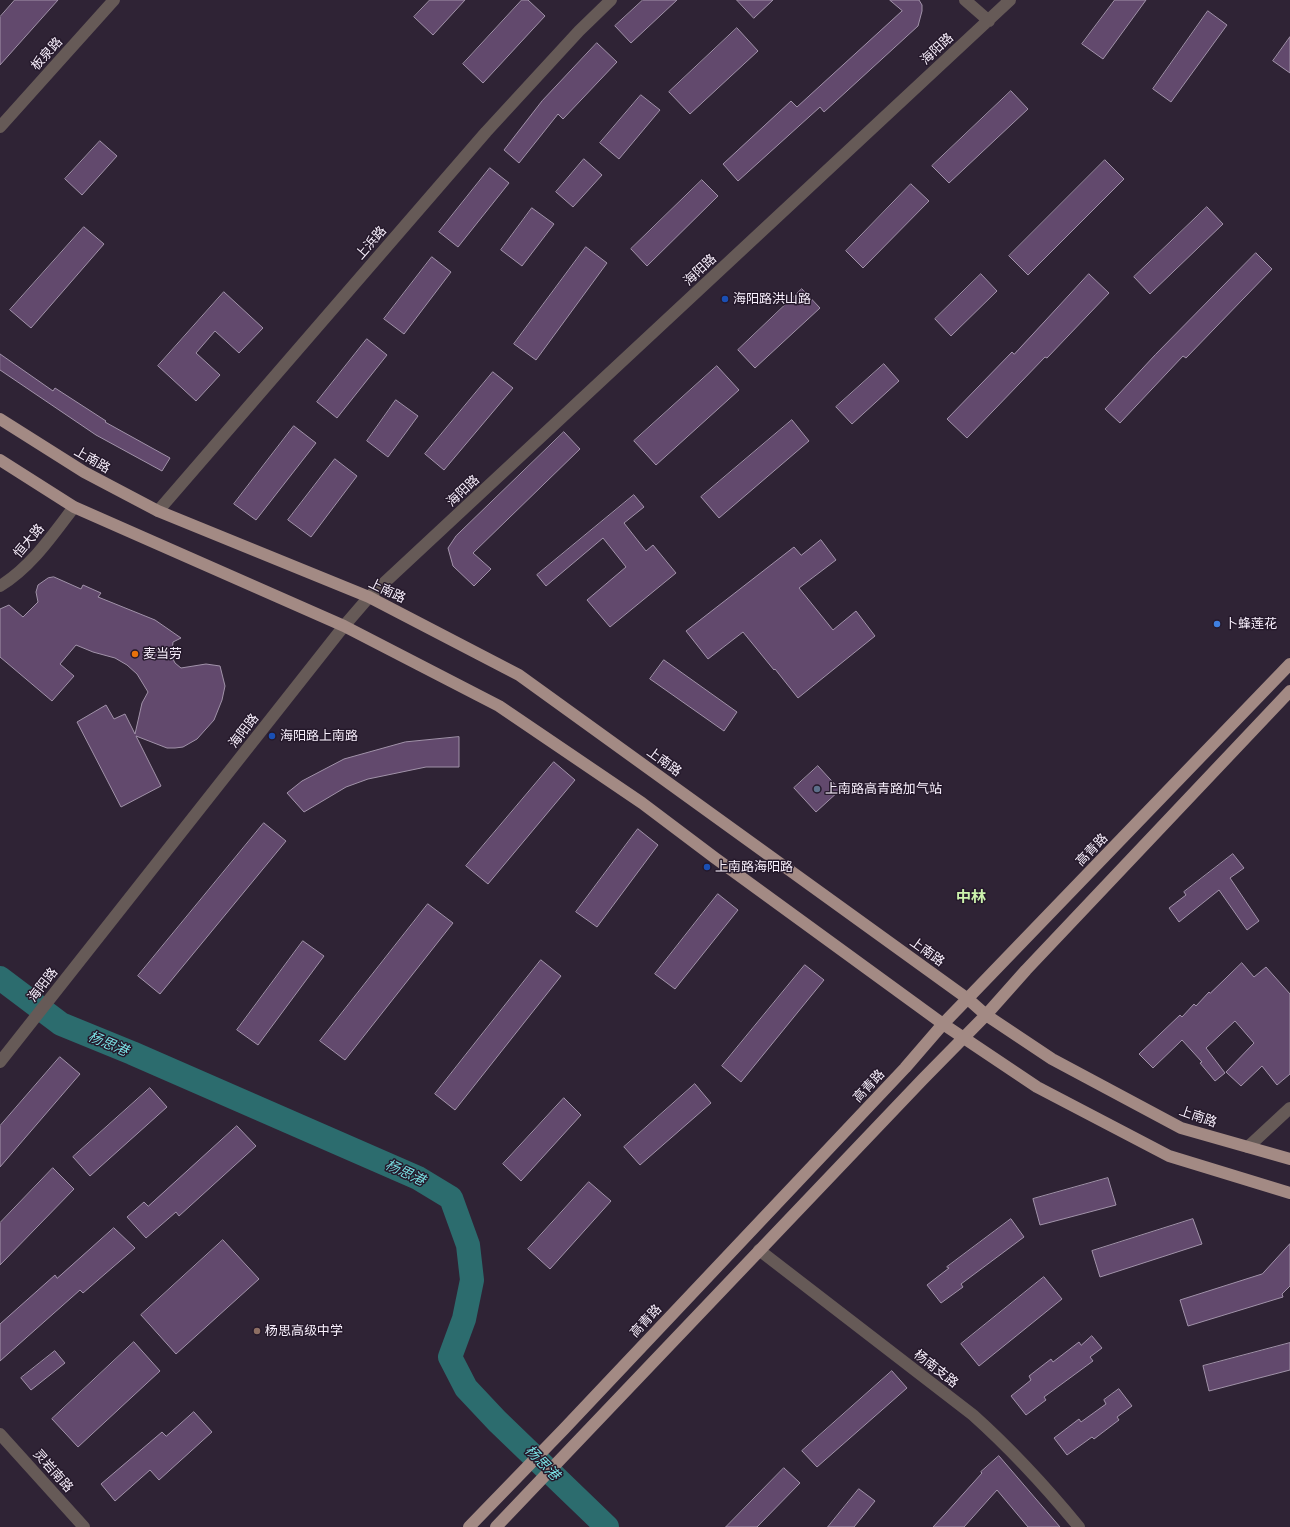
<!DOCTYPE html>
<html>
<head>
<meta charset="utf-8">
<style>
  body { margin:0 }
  canvas { display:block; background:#2f2335 }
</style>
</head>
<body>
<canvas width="1290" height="1527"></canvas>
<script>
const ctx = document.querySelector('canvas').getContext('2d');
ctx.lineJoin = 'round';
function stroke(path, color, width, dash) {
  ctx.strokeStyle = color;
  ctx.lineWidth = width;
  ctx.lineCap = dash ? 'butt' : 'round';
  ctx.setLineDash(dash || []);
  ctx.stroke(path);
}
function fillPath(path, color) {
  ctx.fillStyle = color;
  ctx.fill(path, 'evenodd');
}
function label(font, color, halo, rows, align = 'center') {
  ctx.font = font + ' Quicksand,"Noto Sans SC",sans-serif';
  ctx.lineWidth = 3;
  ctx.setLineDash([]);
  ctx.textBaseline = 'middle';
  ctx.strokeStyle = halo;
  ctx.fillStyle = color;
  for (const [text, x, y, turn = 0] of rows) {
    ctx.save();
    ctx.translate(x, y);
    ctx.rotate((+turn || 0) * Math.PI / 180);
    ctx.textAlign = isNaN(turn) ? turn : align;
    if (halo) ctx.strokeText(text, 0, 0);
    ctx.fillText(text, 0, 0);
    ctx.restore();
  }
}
stroke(new Path2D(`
  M 0,978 L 61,1024 L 132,1053 L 418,1178 L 451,1198 L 468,1245 L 472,1280 L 464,1319 L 450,1357 L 466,1388 L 497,1421 L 607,1527`), '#2c6c6e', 24);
const building = new Path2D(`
  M 15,0 L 58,0 L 0,65 L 0,17 Z
  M 430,0 L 465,0 L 433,35 L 414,17 Z
  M 522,0 L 528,0 L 545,16 L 483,83 L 463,64 Z
  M 643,0 L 677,0 L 631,43 L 615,26 Z
  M 737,0 L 773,0 L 754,18 Z
  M 890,0 L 919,0 L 922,5 L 922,11 L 918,26 L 824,112 L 820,107 L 738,181 L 723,164 L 791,101 L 797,107 L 902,11 Z
  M 1115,0 L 1146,0 L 1103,59 L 1082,44 Z
  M 1208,11 L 1227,25 L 1171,102 L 1153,89 Z
  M 737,28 L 758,51 L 690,114 L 669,92 Z
  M 1290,37 L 1290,73 L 1273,61 Z
  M 597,43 L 617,62 L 563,119 L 558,114 L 519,163 L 504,150 L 542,101 Z
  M 1011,91 L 1028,109 L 949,183 L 932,166 Z
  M 641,95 L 660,110 L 619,159 L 600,143 Z
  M 100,141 L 117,156 L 82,195 L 65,179 Z
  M 584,159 L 602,175 L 573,207 L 556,192 Z
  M 1105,160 L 1124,179 L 1028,275 L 1009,256 Z
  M 490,168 L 509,183 L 458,247 L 439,232 Z
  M 702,180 L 718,196 L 647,266 L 631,249 Z
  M 911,184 L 929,201 L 863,268 L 846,251 Z
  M 1207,207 L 1223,224 L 1150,294 L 1134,277 Z
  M 532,208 L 554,224 L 522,266 L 501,250 Z
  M 84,227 L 104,244 L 31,328 L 10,310 Z
  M 586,247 L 607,263 L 536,360 L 514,344 Z
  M 1256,253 L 1272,269 L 1186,358 L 1183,356 L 1120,423 L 1105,409 L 1155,355 Z
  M 432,257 L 451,272 L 404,334 L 384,319 Z
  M 981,274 L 997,291 L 951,336 L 935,319 Z
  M 1089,274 L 1109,293 L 1047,358 L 1045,357 L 967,438 L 947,419 L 1012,352 L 1014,354 Z
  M 802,289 L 820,308 L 755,368 L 738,350 Z
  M 224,292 L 263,328 L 239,353 L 215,331 L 196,353 L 220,375 L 196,401 L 158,366 Z
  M 367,339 L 387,355 L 337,418 L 317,402 Z
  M 0,354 L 53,391 L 55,388 L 106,421 L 105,422 L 170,458 L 162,471 L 96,435 L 0,370 Z
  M 884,364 L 899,381 L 852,424 L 836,407 Z
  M 717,366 L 739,390 L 656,465 L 634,441 Z
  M 493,372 L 513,388 L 444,470 L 425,454 Z
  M 396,400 L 418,416 L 388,457 L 367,441 Z
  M 792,420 L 809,441 L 719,518 L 701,497 Z
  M 294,426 L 316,443 L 256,520 L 234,504 Z
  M 564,432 L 580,449 L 473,553 L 491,569 L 474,586 L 453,566 L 448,548 L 456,536 Z
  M 335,459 L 357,476 L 311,537 L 288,520 Z
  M 634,495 L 644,507 L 624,523 L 646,551 L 653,545 L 676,573 L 610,627 L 587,600 L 626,567 L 603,538 L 546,586 L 537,575 Z
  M 821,540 L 836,560 L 799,588 L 833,630 L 856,611 L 875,636 L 798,698 L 775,669 L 774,670 L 743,632 L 708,659 L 686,631 L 794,547 L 801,555 Z
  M 54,577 L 81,589 L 83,585 L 101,593 L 98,597 L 155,620 L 181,638 L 173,642 L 172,652 L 173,659 L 175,663 L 181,668 L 206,664 L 220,666 L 225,686 L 222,700 L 214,720 L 197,739 L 183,747 L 175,748 L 167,748 L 136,736 L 161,786 L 121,807 L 77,722 L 106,705 L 114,719 L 125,714 L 135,734 L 142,703 L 148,692 L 137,674 L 127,665 L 115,658 L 93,652 L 76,645 L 60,664 L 74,676 L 52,701 L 0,657 L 0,609 L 9,605 L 23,617 L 38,602 L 36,592 L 38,585 L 48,578 Z
  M 664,660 L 737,712 L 724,731 L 650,679 Z
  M 459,737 L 459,767 L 426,767 L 368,779 L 346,787 L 304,812 L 287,793 L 302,781 L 344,759 L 405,742 Z
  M 554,762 L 575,780 L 488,884 L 466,866 Z
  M 818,766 L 840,790 L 816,812 L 794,788 Z
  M 264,823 L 286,841 L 160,994 L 138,976 Z
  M 638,829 L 658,845 L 597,927 L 576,912 Z
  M 1233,854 L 1244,868 L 1230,878 L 1259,921 L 1247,930 L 1219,890 L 1179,922 L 1169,908 L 1186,895 L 1184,892 Z
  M 718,894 L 738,910 L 675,989 L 655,974 Z
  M 428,904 L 453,923 L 345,1060 L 320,1041 Z
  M 303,941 L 324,956 L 258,1045 L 237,1030 Z
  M 541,960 L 561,976 L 455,1110 L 435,1094 Z
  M 1242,963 L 1254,977 L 1266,967 L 1290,994 L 1290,1074 L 1277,1085 L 1262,1066 L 1241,1086 L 1226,1072 L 1254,1043 L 1235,1021 L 1206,1048 L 1225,1073 L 1215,1081 L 1200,1063 L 1202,1062 L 1182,1040 L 1153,1068 L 1139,1054 L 1180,1015 L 1182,1017 L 1194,1004 L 1196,1006 L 1209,992 L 1210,993 Z
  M 805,965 L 824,980 L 741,1082 L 722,1066 Z
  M 60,1057 L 80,1074 L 0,1167 L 0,1126 Z
  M 695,1084 L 711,1103 L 640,1165 L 624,1147 Z
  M 150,1088 L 167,1107 L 90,1176 L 73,1157 Z
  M 564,1098 L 581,1115 L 521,1181 L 503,1164 Z
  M 237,1126 L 256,1146 L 179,1216 L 176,1212 L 146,1238 L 127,1217 L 144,1202 L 148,1206 Z
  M 53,1168 L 74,1189 L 0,1265 L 0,1223 Z
  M 1108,1178 L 1116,1205 L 1040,1225 L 1033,1199 Z
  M 589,1182 L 611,1201 L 550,1269 L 528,1249 Z
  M 1011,1219 L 1024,1237 L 961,1284 L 963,1287 L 941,1303 L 927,1285 L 949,1268 L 947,1267 Z
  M 1193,1219 L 1202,1244 L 1100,1277 L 1092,1251 Z
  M 114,1228 L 135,1248 L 83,1293 L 80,1290 L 0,1361 L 0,1324 L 55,1275 L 57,1278 Z
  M 223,1240 L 259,1279 L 176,1354 L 141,1315 Z
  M 1290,1244 L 1290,1286 L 1282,1294 L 1283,1297 L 1188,1326 L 1180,1300 L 1262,1274 Z
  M 1044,1277 L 1062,1299 L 979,1366 L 961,1344 Z
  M 1092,1336 L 1102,1348 L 1090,1357 L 1093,1361 L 1044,1397 L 1046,1400 L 1026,1415 L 1011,1396 L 1031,1380 L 1029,1376 L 1051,1359 L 1053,1362 L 1079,1342 L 1081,1345 Z
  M 134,1342 L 160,1371 L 78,1447 L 52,1419 Z
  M 1290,1343 L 1290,1370 L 1209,1391 L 1203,1366 Z
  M 55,1351 L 65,1363 L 31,1390 L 21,1378 Z
  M 892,1371 L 907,1388 L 817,1467 L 802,1451 Z
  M 1119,1389 L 1132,1406 L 1117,1417 L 1119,1420 L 1094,1439 L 1092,1437 L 1067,1455 L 1054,1438 L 1079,1419 L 1081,1422 L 1106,1404 L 1104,1400 Z
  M 194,1412 L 212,1432 L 159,1480 L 150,1470 L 115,1501 L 101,1484 L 162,1432 L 166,1436 Z
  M 999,1456 L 1060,1527 L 1028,1527 L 997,1490 L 964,1527 L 933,1527 L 946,1513 L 982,1473 L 981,1472 Z
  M 784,1468 L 800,1483 L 757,1527 L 726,1527 Z
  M 859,1489 L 875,1501 L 854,1527 L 828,1527 Z`);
fillPath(building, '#62496d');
stroke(building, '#a192a9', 1);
stroke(new Path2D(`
  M 965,0 L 989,21
  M 0,127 L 114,0
  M 158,511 L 486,132 L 579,31 L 611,0
  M 0,586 C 31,567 52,536 74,507
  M 0,1062 L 344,626 L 369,597 L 1010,0
  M 1248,1147 L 1290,1108
  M 759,1250 L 973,1415 C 1012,1450 1046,1487 1079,1527
  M 0,1434 L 84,1527`), '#665a57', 12);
stroke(new Path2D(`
  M 0,419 L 84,472 L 158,511 L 369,597 L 519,675 L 968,999 L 986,1015 L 1052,1059 L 1181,1128 L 1290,1159
  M 0,460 L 74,507 L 344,626 L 499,706 L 642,803 L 715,858 L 943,1024 L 1037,1087 L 1169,1156 L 1290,1193
  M 469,1527 L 564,1429 L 905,1068 L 943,1024 L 1290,664
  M 496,1527 L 923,1079 L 986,1015 L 1026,970 L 1290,691`), '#a38a84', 12);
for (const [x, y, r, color] of [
  [725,299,4,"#1a4fb4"],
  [1217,624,4,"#3f7fe0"],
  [135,654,4,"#e8710a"],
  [272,736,4,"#1a4fb4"],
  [817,789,4,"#5c6f8a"],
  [707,867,4,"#1a4fb4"],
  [257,1331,4,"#8d6e63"]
]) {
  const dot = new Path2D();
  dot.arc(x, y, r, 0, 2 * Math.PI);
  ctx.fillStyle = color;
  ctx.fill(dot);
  stroke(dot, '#25192b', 1.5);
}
label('13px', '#f8effc', '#25192b', [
  ["海阳路",937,49,-43],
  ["板泉路",47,54,-48],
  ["上浜路",371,243,-49],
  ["海阳路",700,270,-43],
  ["上南路",92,460,30],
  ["海阳路",463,491,-43],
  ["恒大路",29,541,-50],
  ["上南路",387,591,26],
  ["海阳路",244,731,-52],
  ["上南路",664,762,36],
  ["高青路",1092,850,-46],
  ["上南路",927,952,36],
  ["海阳路",43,985,-52],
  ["高青路",869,1086,-47],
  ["上南路",1198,1117,19],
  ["高青路",646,1321,-47],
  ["杨南支路",936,1369,38],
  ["灵岩南路",53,1471,48]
]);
label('13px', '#f8effc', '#25192b', [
  ["海阳路洪山路",733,299],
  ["卜蜂莲花",1225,624],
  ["麦当劳",143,654],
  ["海阳路上南路",280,736],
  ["上南路高青路加气站",825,789],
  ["上南路海阳路",715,867],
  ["杨思高级中学",265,1331]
], 'left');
label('italic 14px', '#79dfe2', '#25192b', [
  ["杨思港",108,1044,23],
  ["杨思港",405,1173,25],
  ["杨思港",542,1463,45]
]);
label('bold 15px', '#ccf3ad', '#25192b', [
  ["中林",971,897]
]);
</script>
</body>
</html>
